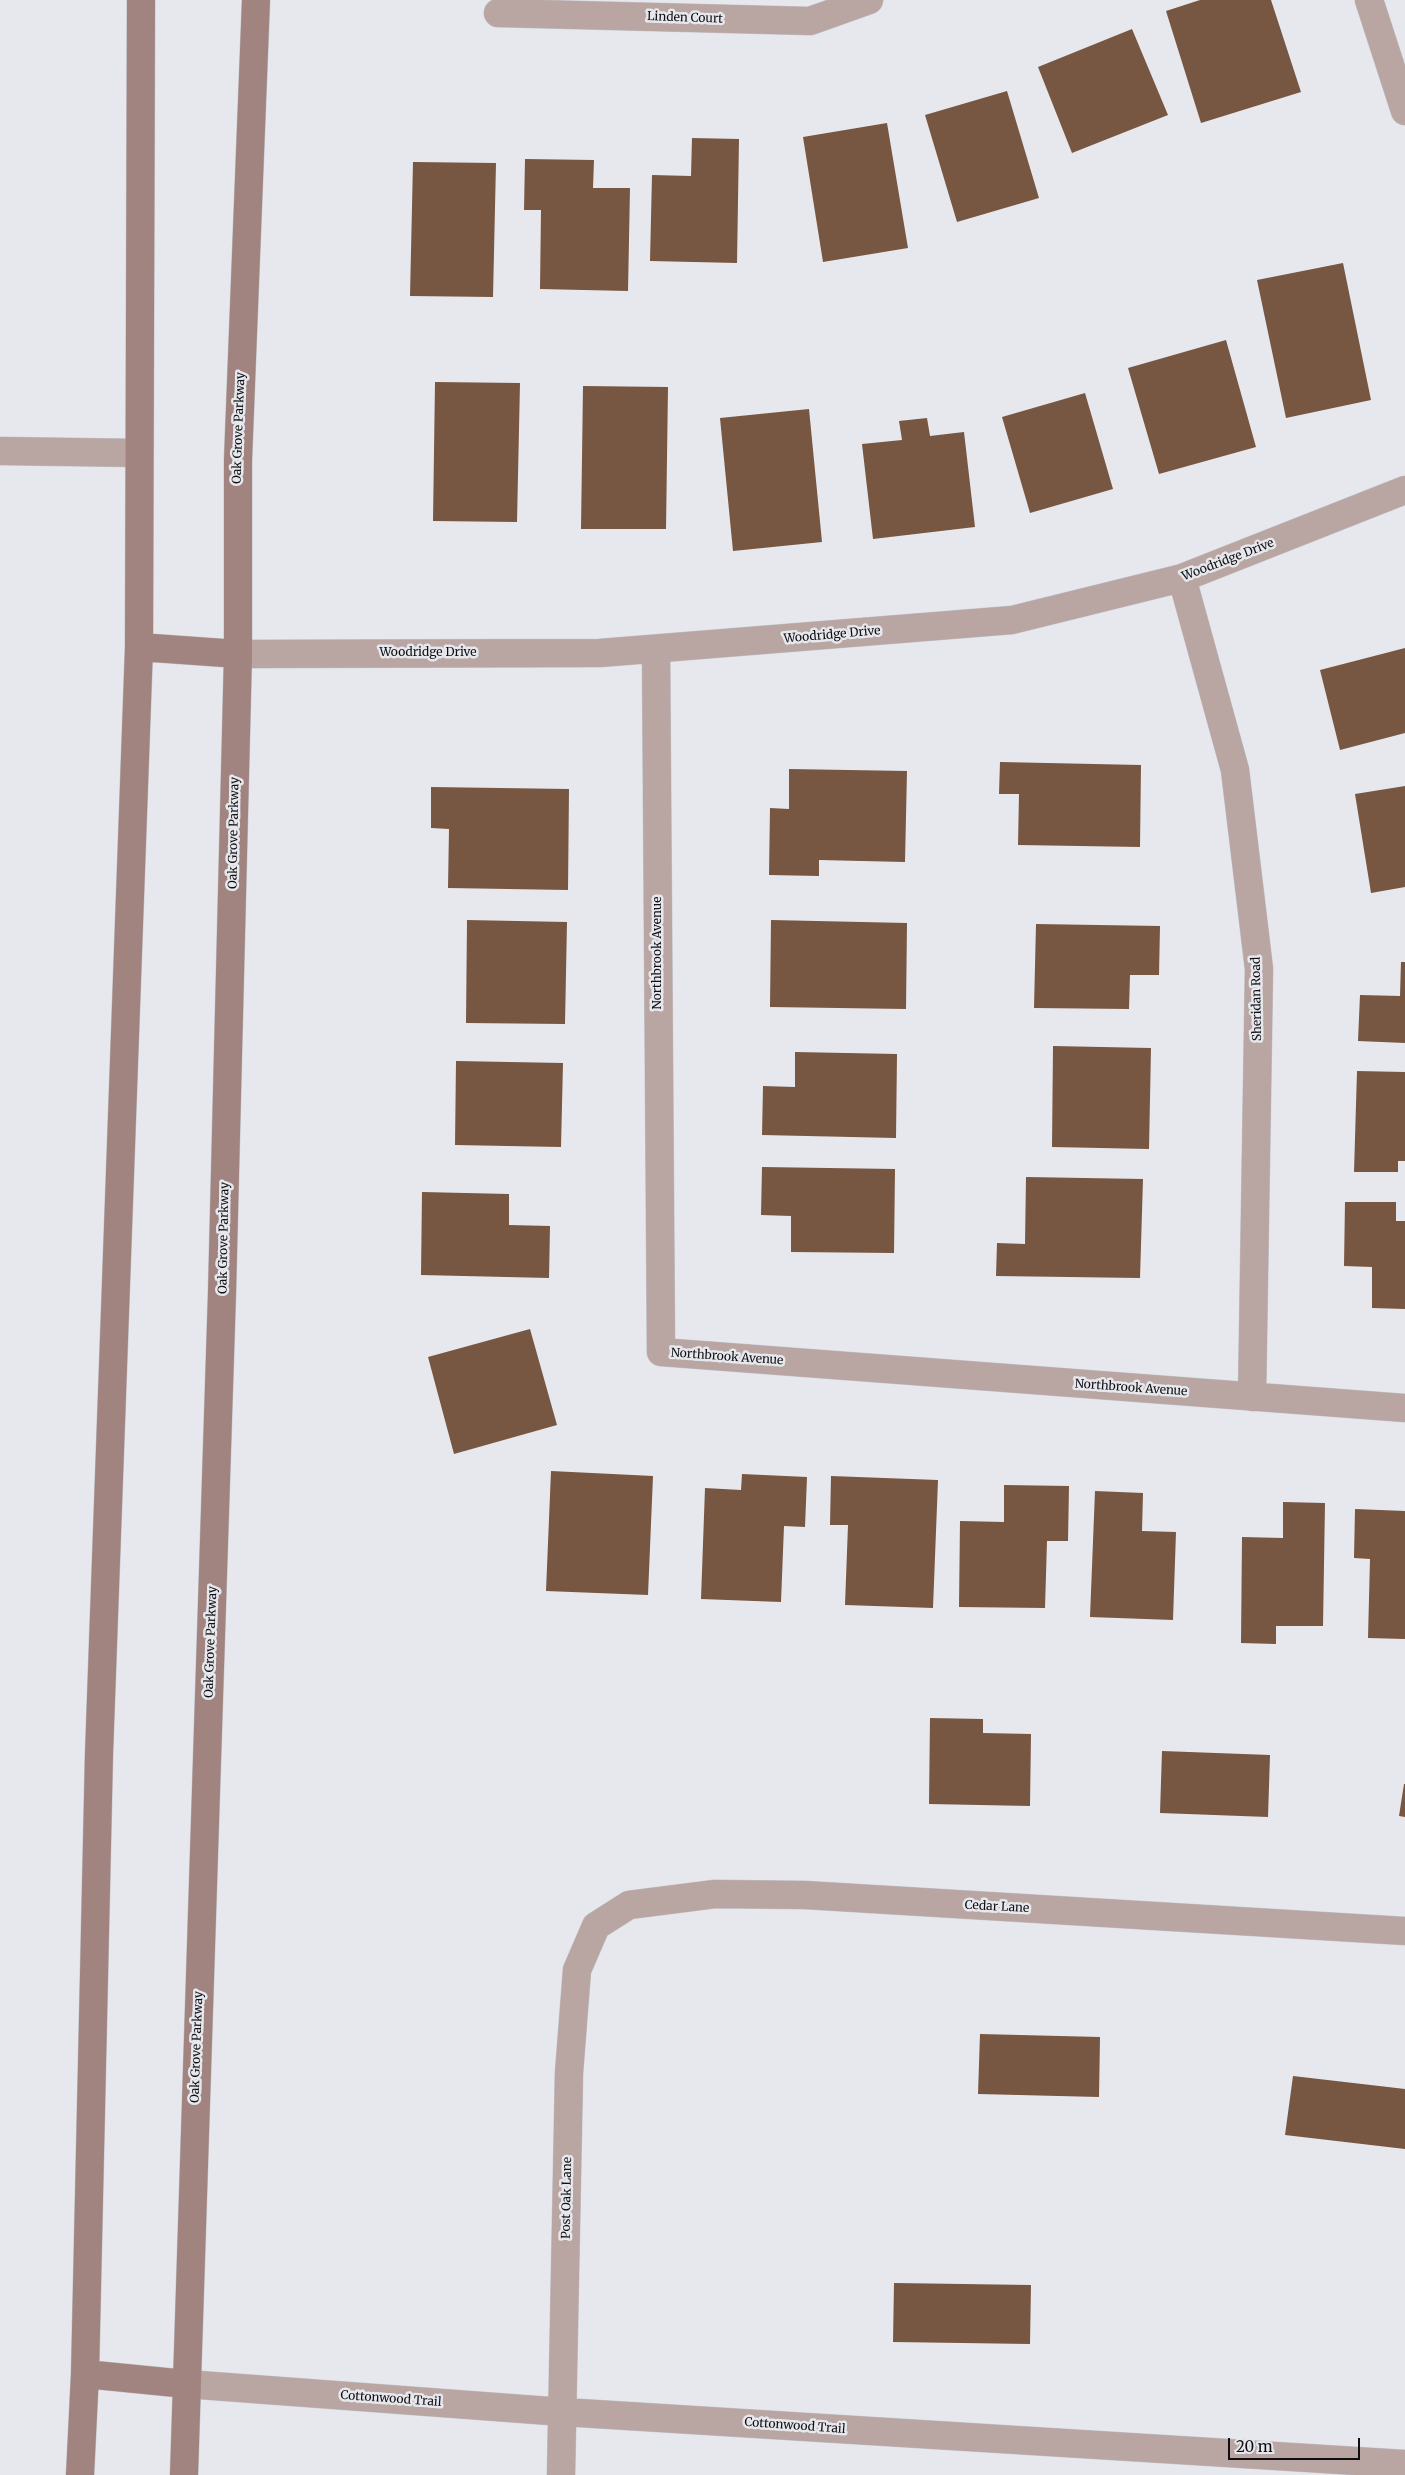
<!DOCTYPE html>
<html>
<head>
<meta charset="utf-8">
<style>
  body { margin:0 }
  #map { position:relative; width:1405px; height:2475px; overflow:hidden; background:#e7e8ed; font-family:Merriweather,serif }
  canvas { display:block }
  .scale { position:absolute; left:1228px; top:2438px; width:132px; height:22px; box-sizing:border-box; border:2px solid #0f0f11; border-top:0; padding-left:6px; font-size:15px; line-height:18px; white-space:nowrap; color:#0f0f11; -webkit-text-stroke:4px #e7e8ed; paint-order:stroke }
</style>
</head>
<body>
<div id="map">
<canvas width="1405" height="2475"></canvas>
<div class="scale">20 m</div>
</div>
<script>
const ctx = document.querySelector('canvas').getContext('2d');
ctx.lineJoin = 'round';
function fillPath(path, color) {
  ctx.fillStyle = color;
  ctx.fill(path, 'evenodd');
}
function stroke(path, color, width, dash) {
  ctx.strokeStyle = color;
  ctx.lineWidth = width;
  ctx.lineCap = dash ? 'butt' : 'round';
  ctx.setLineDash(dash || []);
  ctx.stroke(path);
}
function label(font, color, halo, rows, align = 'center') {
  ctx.font = font + ' Merriweather,serif';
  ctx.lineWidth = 5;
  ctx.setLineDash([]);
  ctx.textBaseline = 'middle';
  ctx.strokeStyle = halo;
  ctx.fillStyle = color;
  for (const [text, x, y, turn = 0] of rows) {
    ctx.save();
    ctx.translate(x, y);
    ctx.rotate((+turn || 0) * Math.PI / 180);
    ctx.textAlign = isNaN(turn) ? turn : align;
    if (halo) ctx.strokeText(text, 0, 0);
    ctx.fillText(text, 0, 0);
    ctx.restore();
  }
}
fillPath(new Path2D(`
  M 1200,0 L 1271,0 L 1301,92 L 1201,123 L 1166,11 Z
  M 1132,29 L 1168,115 L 1072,153 L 1038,67 Z
  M 1007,91 L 1039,198 L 957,222 L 925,115 Z
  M 887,123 L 908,248 L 823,262 L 803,137 Z
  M 692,138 L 739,139 L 737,263 L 650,261 L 652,175 L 691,176 Z
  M 525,159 L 594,160 L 593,188 L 630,188 L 628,291 L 540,289 L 541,210 L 524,210 Z
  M 413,162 L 496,163 L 493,297 L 410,296 Z
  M 1343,263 L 1371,400 L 1286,418 L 1257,280 Z
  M 1226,340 L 1256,447 L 1159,474 L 1128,368 Z
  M 435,382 L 520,383 L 517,522 L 433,521 Z
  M 583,386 L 668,387 L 666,529 L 581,529 Z
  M 1085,393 L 1113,489 L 1030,513 L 1002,417 Z
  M 809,409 L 822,542 L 733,551 L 720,418 Z
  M 927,418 L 930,436 L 964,432 L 975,527 L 873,539 L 862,444 L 902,440 L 899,421 Z
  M 1405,648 L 1405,733 L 1340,750 L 1320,670 Z
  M 1000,762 L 1141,765 L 1140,847 L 1018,845 L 1019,794 L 999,794 Z
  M 789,769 L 907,771 L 905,862 L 819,860 L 819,876 L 769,875 L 770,808 L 789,809 Z
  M 1405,786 L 1405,887 L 1371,893 L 1355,794 Z
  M 431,787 L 569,789 L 568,890 L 448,888 L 449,829 L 431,828 Z
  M 467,920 L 567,922 L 565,1024 L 466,1023 Z
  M 771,920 L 907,923 L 906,1009 L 770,1007 Z
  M 1036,924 L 1160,926 L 1159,975 L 1130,975 L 1129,1009 L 1034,1008 Z
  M 1401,962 L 1405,962 L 1405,1043 L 1358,1041 L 1360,995 L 1400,996 Z
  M 1053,1046 L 1151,1048 L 1149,1149 L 1052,1147 Z
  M 795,1052 L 897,1054 L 896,1138 L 762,1135 L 763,1086 L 795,1087 Z
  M 456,1061 L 563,1063 L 561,1147 L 455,1145 Z
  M 1357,1071 L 1405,1072 L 1405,1161 L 1398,1161 L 1398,1172 L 1354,1172 Z
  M 762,1167 L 895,1169 L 894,1253 L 791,1252 L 791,1216 L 761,1215 Z
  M 1026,1177 L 1143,1179 L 1140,1278 L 996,1276 L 997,1243 L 1025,1244 Z
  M 422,1192 L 509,1194 L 509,1225 L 550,1226 L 549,1278 L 421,1275 Z
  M 1345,1202 L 1396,1202 L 1396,1221 L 1405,1221 L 1405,1309 L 1372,1308 L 1372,1267 L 1344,1266 Z
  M 530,1329 L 557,1425 L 454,1454 L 428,1357 Z
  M 551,1471 L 653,1476 L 648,1595 L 546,1591 Z
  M 742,1474 L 807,1477 L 805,1527 L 784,1526 L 781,1602 L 701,1599 L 705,1488 L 741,1490 Z
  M 831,1476 L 938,1480 L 933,1608 L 845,1605 L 848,1525 L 830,1525 Z
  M 1004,1485 L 1069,1486 L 1068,1541 L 1047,1541 L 1045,1608 L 959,1607 L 960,1521 L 1004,1522 Z
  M 1095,1491 L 1143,1493 L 1142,1531 L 1176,1532 L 1173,1620 L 1090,1617 Z
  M 1283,1502 L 1325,1503 L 1323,1626 L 1276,1626 L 1276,1644 L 1241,1643 L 1242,1537 L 1283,1538 Z
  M 1355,1509 L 1405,1511 L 1405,1639 L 1368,1638 L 1370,1559 L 1354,1558 Z
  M 930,1718 L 983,1719 L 983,1733 L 1031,1734 L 1030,1806 L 929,1804 Z
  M 1162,1751 L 1270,1755 L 1268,1817 L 1160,1813 Z
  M 1404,1784 L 1405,1784 L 1405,1817 L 1399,1816 Z
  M 980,2034 L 1100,2037 L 1099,2097 L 978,2094 Z
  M 1293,2076 L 1405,2089 L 1405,2149 L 1285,2135 Z
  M 894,2283 L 1031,2285 L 1030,2344 L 893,2342 Z`), '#775642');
const street = new Path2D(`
  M 1369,0 L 1405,111
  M 498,13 L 810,21 L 869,0
  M 0,451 L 139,453
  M 1182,578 L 1235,770 L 1259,969 L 1252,1397
  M 656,649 L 661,1352 L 1405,1408
  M 238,654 L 600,653 L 1012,620 L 1182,578 L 1405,490
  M 186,2384 L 563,2412 L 1405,2464
  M 561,2475 L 569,2073 L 577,1970 L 596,1926 L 629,1905 L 715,1894 L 805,1895 L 1405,1931`);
const secondary = new Path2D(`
  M 139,647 L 238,654
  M 85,2374 L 186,2384
  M 80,2475 L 85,2374 L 99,1754 L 139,647 L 141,0
  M 184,2475 L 222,1293 L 238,654 L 238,460 L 256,0`);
stroke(street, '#c4c5ca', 29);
stroke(secondary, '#c4c5ca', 29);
stroke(street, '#b9a5a2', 28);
stroke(secondary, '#a18480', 28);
label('12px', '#0f0f11', '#e7e8ed', [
  ["Linden Court",685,18,2],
  ["Oak Grove Parkway",239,428,-88],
  ["Woodridge Drive",1228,560,-21],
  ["Woodridge Drive",832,635,-5],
  ["Woodridge Drive",428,653],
  ["Oak Grove Parkway",234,833,-89],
  ["Northbrook Avenue",658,953,-90],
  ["Sheridan Road",1257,999,-91],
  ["Oak Grove Parkway",224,1238,-89],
  ["Northbrook Avenue",727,1357,4],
  ["Northbrook Avenue",1131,1388,4],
  ["Oak Grove Parkway",211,1642,-88],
  ["Cedar Lane",997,1907,3],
  ["Oak Grove Parkway",197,2047,-88],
  ["Post Oak Lane",567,2198,-89],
  ["Cottonwood Trail",391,2399,4],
  ["Cottonwood Trail",795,2426,4]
]);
</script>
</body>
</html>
